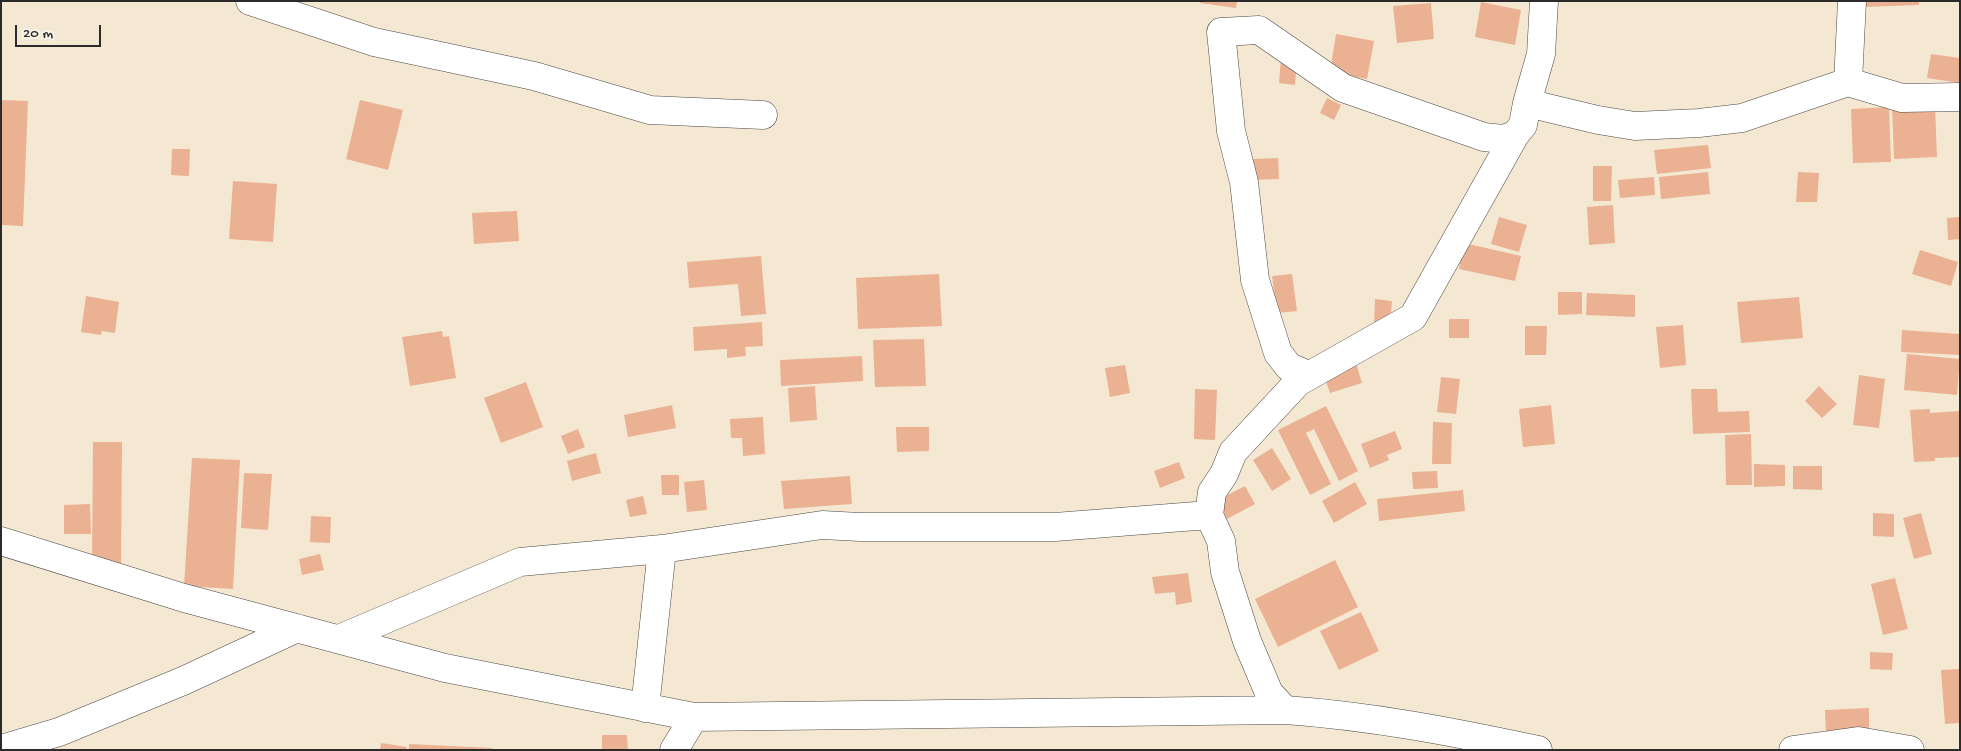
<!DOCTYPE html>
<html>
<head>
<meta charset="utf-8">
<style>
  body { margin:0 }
  #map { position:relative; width:1961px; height:751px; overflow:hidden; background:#f5e8d3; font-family:"Gochi Hand",sans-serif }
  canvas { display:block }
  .frame { position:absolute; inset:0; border:2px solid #2b2b2b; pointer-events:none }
  .scale { position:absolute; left:15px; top:25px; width:86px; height:22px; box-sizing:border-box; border:2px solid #2b2b2b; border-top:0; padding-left:6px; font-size:15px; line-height:18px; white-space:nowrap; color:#2b2b2b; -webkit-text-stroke:4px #f7f3e8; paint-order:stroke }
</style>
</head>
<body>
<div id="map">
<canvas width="1961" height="751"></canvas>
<div class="frame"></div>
<div class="scale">20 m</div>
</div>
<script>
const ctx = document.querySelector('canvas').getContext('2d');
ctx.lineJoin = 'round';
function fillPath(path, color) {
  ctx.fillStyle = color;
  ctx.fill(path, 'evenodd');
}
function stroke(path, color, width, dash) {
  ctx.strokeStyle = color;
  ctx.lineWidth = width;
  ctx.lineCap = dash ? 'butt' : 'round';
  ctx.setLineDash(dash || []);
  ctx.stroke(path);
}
fillPath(new Path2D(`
  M 1200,1 L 1237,1 L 1236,8 L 1200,3 Z
  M 1865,1 L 1919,1 L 1919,5 L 1865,7 Z
  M 1481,2 L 1521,10 L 1515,45 L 1475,37 Z
  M 1431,3 L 1434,39 L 1397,43 L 1393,6 Z
  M 1336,34 L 1374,41 L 1367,79 L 1330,72 Z
  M 1931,54 L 1960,58 L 1960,83 L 1927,78 Z
  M 1281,57 L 1297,58 L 1295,85 L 1279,83 Z
  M 1327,98 L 1341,105 L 1334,120 L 1320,113 Z
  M 1,100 L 28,101 L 23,226 L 1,225 Z
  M 360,100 L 403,110 L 388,170 L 346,159 Z
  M 1935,104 L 1937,157 L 1894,159 L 1892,105 Z
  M 1889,107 L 1891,162 L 1853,163 L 1851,109 Z
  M 1708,145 L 1711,168 L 1657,174 L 1654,150 Z
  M 172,149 L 190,149 L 189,176 L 171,175 Z
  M 1278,158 L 1279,179 L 1253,180 L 1252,159 Z
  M 1593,166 L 1612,166 L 1611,201 L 1593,201 Z
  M 1708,172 L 1710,194 L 1661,199 L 1659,177 Z
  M 1798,172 L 1819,173 L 1817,202 L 1796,202 Z
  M 1654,177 L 1655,195 L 1620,198 L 1618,180 Z
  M 233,181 L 277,184 L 273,242 L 229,239 Z
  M 1613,205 L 1615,243 L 1589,245 L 1587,207 Z
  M 517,211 L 519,241 L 474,244 L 472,213 Z
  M 1499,217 L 1527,225 L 1519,252 L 1491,244 Z
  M 1960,217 L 1960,239 L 1948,240 L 1947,218 Z
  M 1464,243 L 1521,256 L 1515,281 L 1459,269 Z
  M 1920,250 L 1958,262 L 1951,286 L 1912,274 Z
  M 761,256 L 766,314 L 741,316 L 738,284 L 689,288 L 687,262 Z
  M 939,274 L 942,326 L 858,329 L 856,278 Z
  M 1292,274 L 1297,311 L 1277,313 L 1272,276 Z
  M 1558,292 L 1582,292 L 1582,314 L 1558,315 Z
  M 1587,293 L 1635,295 L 1635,317 L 1586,315 Z
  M 86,296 L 119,302 L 115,333 L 102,331 L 101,335 L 81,332 Z
  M 1799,297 L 1803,338 L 1741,343 L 1737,302 Z
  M 1375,299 L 1392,301 L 1390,325 L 1374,324 Z
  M 1449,319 L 1469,319 L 1469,338 L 1449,338 Z
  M 762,322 L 763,346 L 745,347 L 746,356 L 727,358 L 727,349 L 694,351 L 693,327 Z
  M 1683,325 L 1686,365 L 1660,368 L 1656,327 Z
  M 1525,326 L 1547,326 L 1546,355 L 1525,355 Z
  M 1902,330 L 1960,334 L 1960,355 L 1901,352 Z
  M 442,331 L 443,337 L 449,336 L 456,378 L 410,386 L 402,337 Z
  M 924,339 L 926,386 L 875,387 L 873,340 Z
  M 1907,354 L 1960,359 L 1957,395 L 1904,390 Z
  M 862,356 L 863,381 L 781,386 L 780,360 Z
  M 1356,363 L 1362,383 L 1330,393 L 1323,373 Z
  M 1125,365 L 1130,393 L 1110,397 L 1105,368 Z
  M 1859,375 L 1885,379 L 1879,428 L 1853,425 Z
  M 1441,377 L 1460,379 L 1456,414 L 1437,412 Z
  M 526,382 L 543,427 L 501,443 L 484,398 Z
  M 815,386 L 817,420 L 790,422 L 788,388 Z
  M 1819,386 L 1837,404 L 1822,418 L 1805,401 Z
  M 1195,389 L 1217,390 L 1215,440 L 1194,439 Z
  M 1691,389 L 1717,389 L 1718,412 L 1749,411 L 1750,432 L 1693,434 Z
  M 672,405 L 676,428 L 628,437 L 624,415 Z
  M 1551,405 L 1555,444 L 1523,447 L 1519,409 Z
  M 1326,406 L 1358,471 L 1339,481 L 1314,429 L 1306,433 L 1331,484 L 1310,495 L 1278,430 Z
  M 1930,409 L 1930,413 L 1960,411 L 1960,457 L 1935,458 L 1935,461 L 1914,462 L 1910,410 Z
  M 763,417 L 765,454 L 743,456 L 742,438 L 731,438 L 730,419 Z
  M 1433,422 L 1452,423 L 1451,464 L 1432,464 Z
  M 896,427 L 929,427 L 929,451 L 897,452 Z
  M 578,429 L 585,447 L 568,454 L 561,436 Z
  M 1395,431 L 1402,449 L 1387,455 L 1389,460 L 1370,468 L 1361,444 Z
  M 1751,434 L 1752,485 L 1726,485 L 1725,435 Z
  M 93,442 L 122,442 L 121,563 L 92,563 Z
  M 1272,448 L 1291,479 L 1272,491 L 1253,460 Z
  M 596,453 L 601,473 L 572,481 L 567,461 Z
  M 192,458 L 240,460 L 233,589 L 184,586 Z
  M 1179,462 L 1185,478 L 1160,488 L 1154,471 Z
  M 1754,464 L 1785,465 L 1785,486 L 1754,487 Z
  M 1793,466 L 1822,466 L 1822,490 L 1793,489 Z
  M 1437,471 L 1438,488 L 1413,489 L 1412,472 Z
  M 244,473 L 272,474 L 268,530 L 241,528 Z
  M 661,475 L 679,475 L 679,495 L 662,495 Z
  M 850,476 L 852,504 L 784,509 L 781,481 Z
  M 704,480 L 707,510 L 687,512 L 684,482 Z
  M 1355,482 L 1367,504 L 1334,523 L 1322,501 Z
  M 1245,486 L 1255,504 L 1227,519 L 1218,500 Z
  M 1463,490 L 1465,511 L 1379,521 L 1377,499 Z
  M 643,496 L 647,514 L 630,517 L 626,500 Z
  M 90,504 L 91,534 L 64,534 L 64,505 Z
  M 1873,513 L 1894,514 L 1894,537 L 1873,536 Z
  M 1921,513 L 1932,554 L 1914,559 L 1903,518 Z
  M 311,516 L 331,517 L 330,543 L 310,542 Z
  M 320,554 L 324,570 L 302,575 L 299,559 Z
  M 1335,560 L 1358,607 L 1278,647 L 1255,599 Z
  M 1188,573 L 1192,602 L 1176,605 L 1175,592 L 1155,594 L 1152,577 Z
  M 1895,578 L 1908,629 L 1883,635 L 1871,584 Z
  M 1361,612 L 1379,651 L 1339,670 L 1320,631 Z
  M 1870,652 L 1893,653 L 1892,670 L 1870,669 Z
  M 1960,669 L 1960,723 L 1945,724 L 1941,670 Z
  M 1869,708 L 1869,734 L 1826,735 L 1825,710 Z
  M 602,735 L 627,735 L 628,750 L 602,750 Z
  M 381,743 L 407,747 L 406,750 L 380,750 Z
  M 409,744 L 492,748 L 492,750 L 409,750 Z`), '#ebb193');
const street = new Path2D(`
  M 250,1 L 374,42 L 534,76 L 650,110 L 763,115
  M 1848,82 L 1852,1
  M 1527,103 L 1598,120 L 1635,126 L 1699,123 L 1742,118 L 1848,82 L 1902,98 L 1960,97
  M 1298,382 L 1413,317 L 1515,135
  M 1,541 L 184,598 L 445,668 L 694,717
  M 339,639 L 520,562 L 662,549 L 822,525 L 860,527 L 1055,527 L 1209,515
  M 645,708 L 662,549
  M 1285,710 L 1269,693 L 1247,641 L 1225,572 L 1221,541 L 1209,515 L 1212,492 L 1224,474 L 1233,452 L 1298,382 L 1301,372 L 1289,367 L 1278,353 L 1255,280 L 1244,182 L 1231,131 L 1221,32 L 1259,30 L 1343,88 L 1484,137 L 1503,139 L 1515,135 L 1523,125 L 1527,103 L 1541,54 L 1544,1
  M 1,749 L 59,732 L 183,681 L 297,628
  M 674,750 L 694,717 L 1285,710 C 1371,716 1454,732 1538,750
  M 1793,750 L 1858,741 L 1910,750`);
stroke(street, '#494744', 29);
stroke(street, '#fff', 28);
</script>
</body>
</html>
